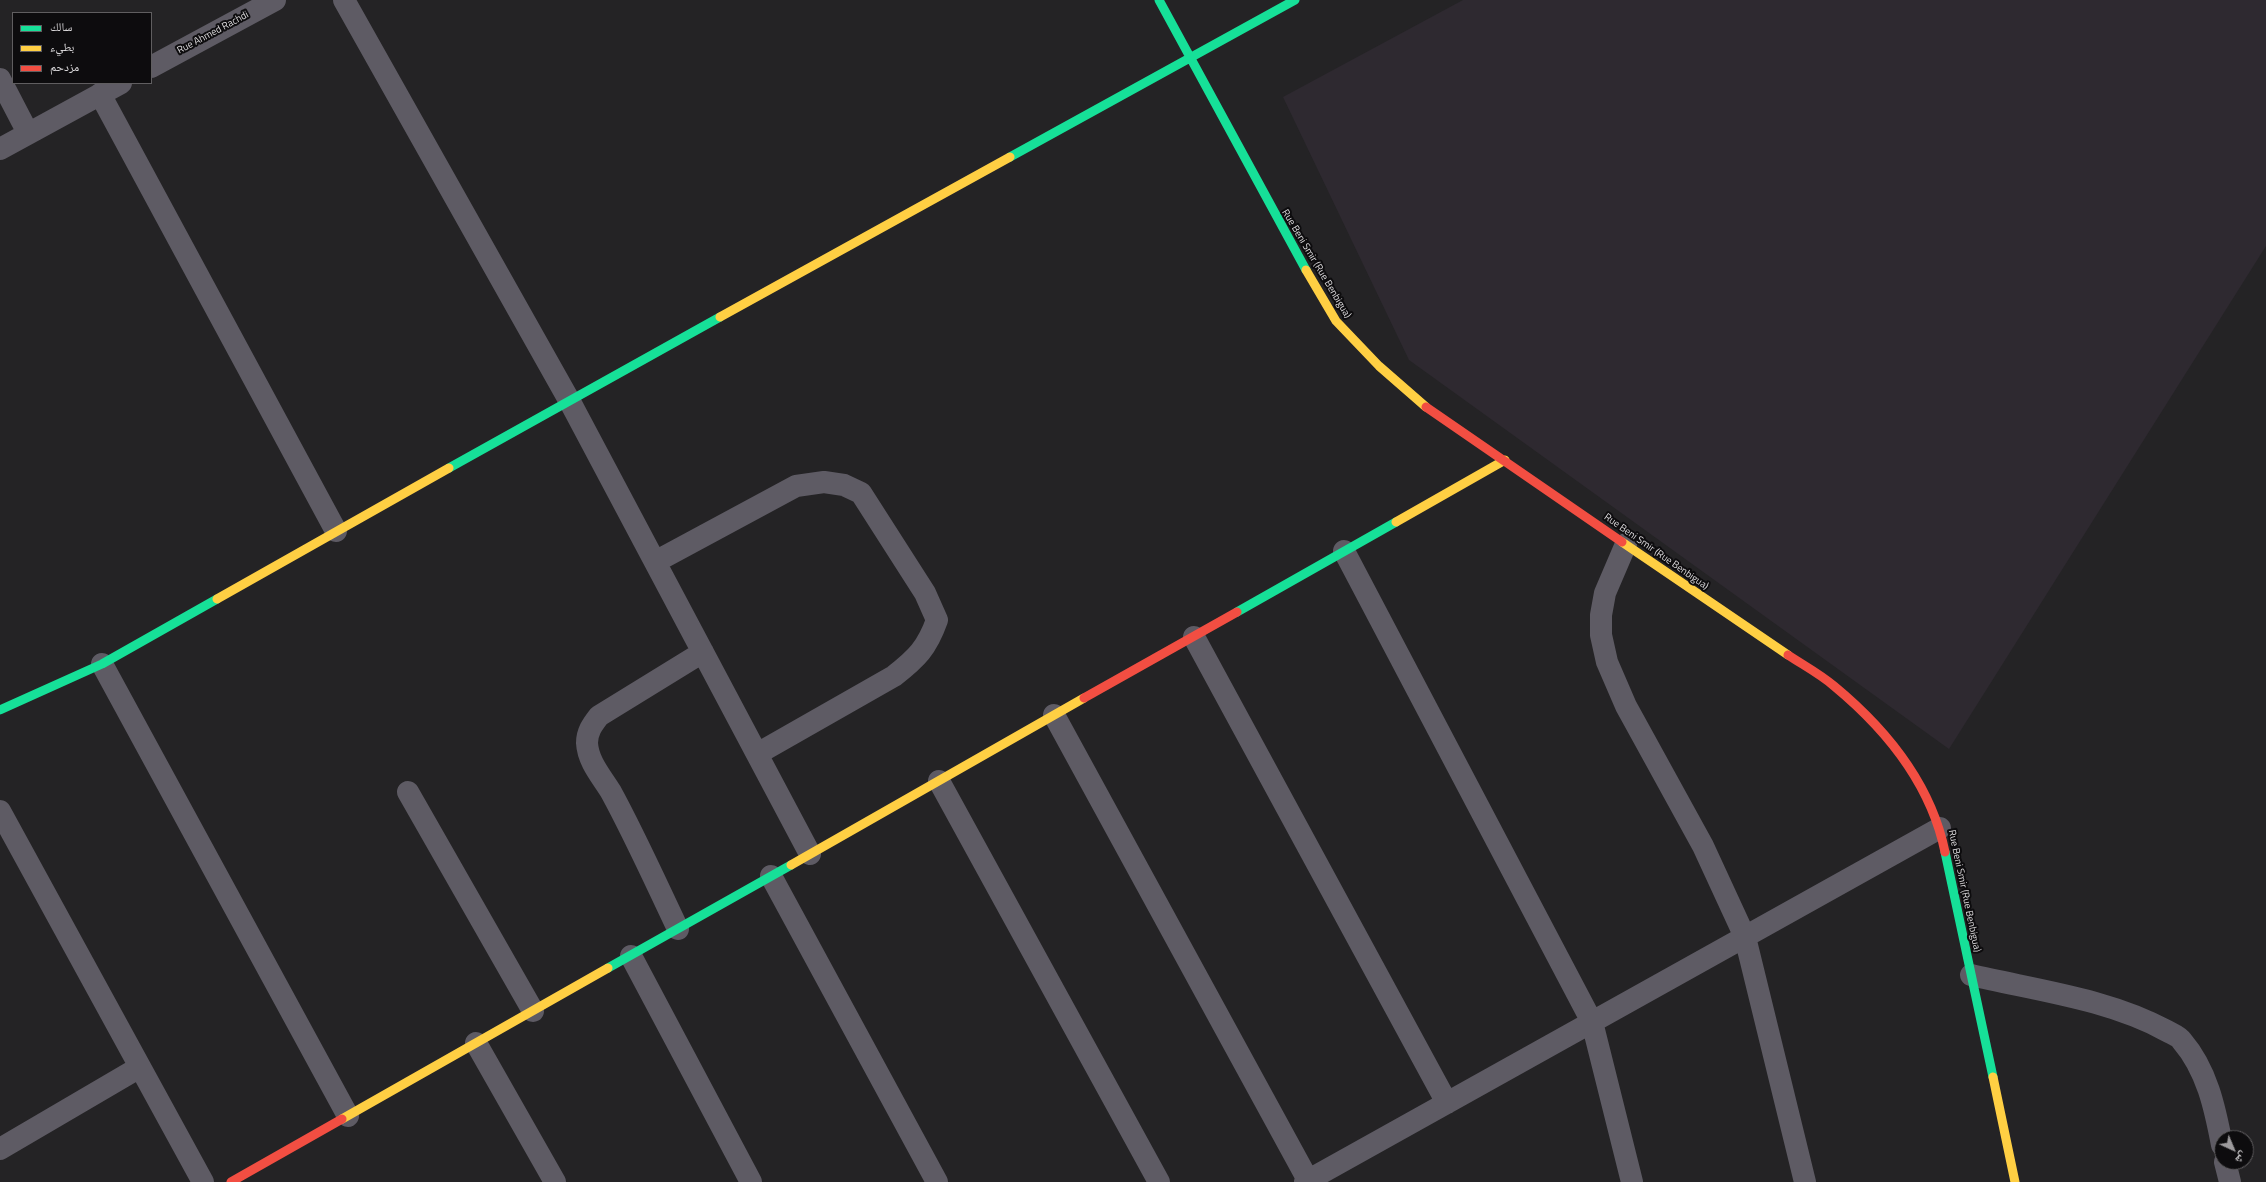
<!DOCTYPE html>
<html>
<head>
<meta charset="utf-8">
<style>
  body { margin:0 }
  #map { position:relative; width:2266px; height:1182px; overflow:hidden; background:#242325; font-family:"Titillium Web","Noto Naskh Arabic",sans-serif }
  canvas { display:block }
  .legend { position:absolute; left:12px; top:12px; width:140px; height:72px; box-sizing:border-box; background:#0d0c0e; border:1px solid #605e60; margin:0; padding:5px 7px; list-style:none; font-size:12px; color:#dcdadc }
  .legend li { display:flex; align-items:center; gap:8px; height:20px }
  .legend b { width:20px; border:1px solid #605e60 }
  .north { position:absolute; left:2214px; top:1130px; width:40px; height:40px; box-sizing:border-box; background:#0d0c0e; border:1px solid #605e60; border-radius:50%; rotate:136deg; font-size:11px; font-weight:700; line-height:16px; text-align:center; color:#dcdadc }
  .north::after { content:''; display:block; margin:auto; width:14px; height:18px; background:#9c9a9c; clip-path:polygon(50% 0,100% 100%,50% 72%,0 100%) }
</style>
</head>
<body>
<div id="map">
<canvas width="2266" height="1182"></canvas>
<ul class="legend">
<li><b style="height:5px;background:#16e098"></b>سالك</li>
<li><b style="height:5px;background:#ffcf43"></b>بطيء</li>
<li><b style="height:5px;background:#f24e42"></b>مزدحم</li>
</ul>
<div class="north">ش</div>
</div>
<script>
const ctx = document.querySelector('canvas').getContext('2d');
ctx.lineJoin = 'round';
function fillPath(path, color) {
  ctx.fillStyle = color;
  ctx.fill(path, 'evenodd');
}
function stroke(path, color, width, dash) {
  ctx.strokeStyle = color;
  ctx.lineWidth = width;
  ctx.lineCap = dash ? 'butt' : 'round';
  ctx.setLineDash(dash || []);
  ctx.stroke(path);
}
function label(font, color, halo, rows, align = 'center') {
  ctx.font = font + ' "Titillium Web",sans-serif';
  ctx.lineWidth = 4;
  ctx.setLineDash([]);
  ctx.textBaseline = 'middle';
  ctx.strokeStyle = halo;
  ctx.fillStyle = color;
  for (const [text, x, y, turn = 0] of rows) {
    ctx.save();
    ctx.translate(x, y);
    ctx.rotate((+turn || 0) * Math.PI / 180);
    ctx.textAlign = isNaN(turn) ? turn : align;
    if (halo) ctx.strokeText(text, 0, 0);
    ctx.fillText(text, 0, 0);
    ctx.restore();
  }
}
fillPath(new Path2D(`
  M 1463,0 L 2266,0 L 2266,246 L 1949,749 L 1409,360 L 1283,97 Z`), '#2e2930');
stroke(new Path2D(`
  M 344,0 L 569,400 L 810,854
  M 151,67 L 275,0
  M 0,79 L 28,133
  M 100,94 L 336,531
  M 0,149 L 121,83
  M 1626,544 L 1605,593 L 1601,615 L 1601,635 L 1607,662 L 1626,706 L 1703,846 L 1745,937 L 1805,1182
  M 1344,551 L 1592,1022 L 1632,1182
  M 655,562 L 796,486 L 824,482 L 844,485 L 861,493 L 925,593 L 937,620 C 927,648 917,658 894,676 L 757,754
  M 1194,637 L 1447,1103
  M 102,664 L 348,1116
  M 1054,715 L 1308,1180
  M 939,781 L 1159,1182
  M 408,792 L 533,1011
  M 0,811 L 203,1182
  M 771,876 L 937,1182
  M 678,929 C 656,883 635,836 611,792 C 602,777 588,762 587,743 C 587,732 592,725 599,716 L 703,652
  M 631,956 L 751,1182
  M 1971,975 C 2035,990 2109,999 2167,1031 C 2172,1034 2179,1036 2182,1041 C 2207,1070 2215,1108 2222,1145
  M 476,1043 L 555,1182
  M 0,1149 L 140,1067
  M 2225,1162 L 2230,1182
  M 1305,1182 L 1940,828`), '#5e5b64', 22);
stroke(new Path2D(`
  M 1159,0 L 1306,270
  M 1010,157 L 1295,0
  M 449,468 L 720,317
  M 1237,612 L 1396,522
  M 0,710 L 102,664 L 217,599
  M 1945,852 L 1993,1077
  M 608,968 L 791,865`), '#16e098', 9);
stroke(new Path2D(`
  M 1306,270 L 1336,321 L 1379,366 L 1426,407
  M 720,317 L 1010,157
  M 1396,522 L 1505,460
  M 1622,542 L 1788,655
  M 217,599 L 449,468
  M 791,865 L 1084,698
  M 1993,1077 L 2015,1182
  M 342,1119 L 608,968`), '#ffcf43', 9);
stroke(new Path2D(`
  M 1426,407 L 1622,542
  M 1788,655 C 1803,665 1820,674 1834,686 C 1886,729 1931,784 1945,852
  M 1084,698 L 1237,612
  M 231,1182 L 342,1119`), '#f24e42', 9);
label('10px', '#dcdadc', '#0d0c0e', [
  ["Rue Ahmed Rachdi",213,33,-28],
  ["Rue Beni Smir (Rue Benbigua)",1316,264,59],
  ["Rue Beni Smir (Rue Benbigua)",1656,552,35],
  ["Rue Beni Smir (Rue Benbigua)",1964,891,78]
]);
</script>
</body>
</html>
